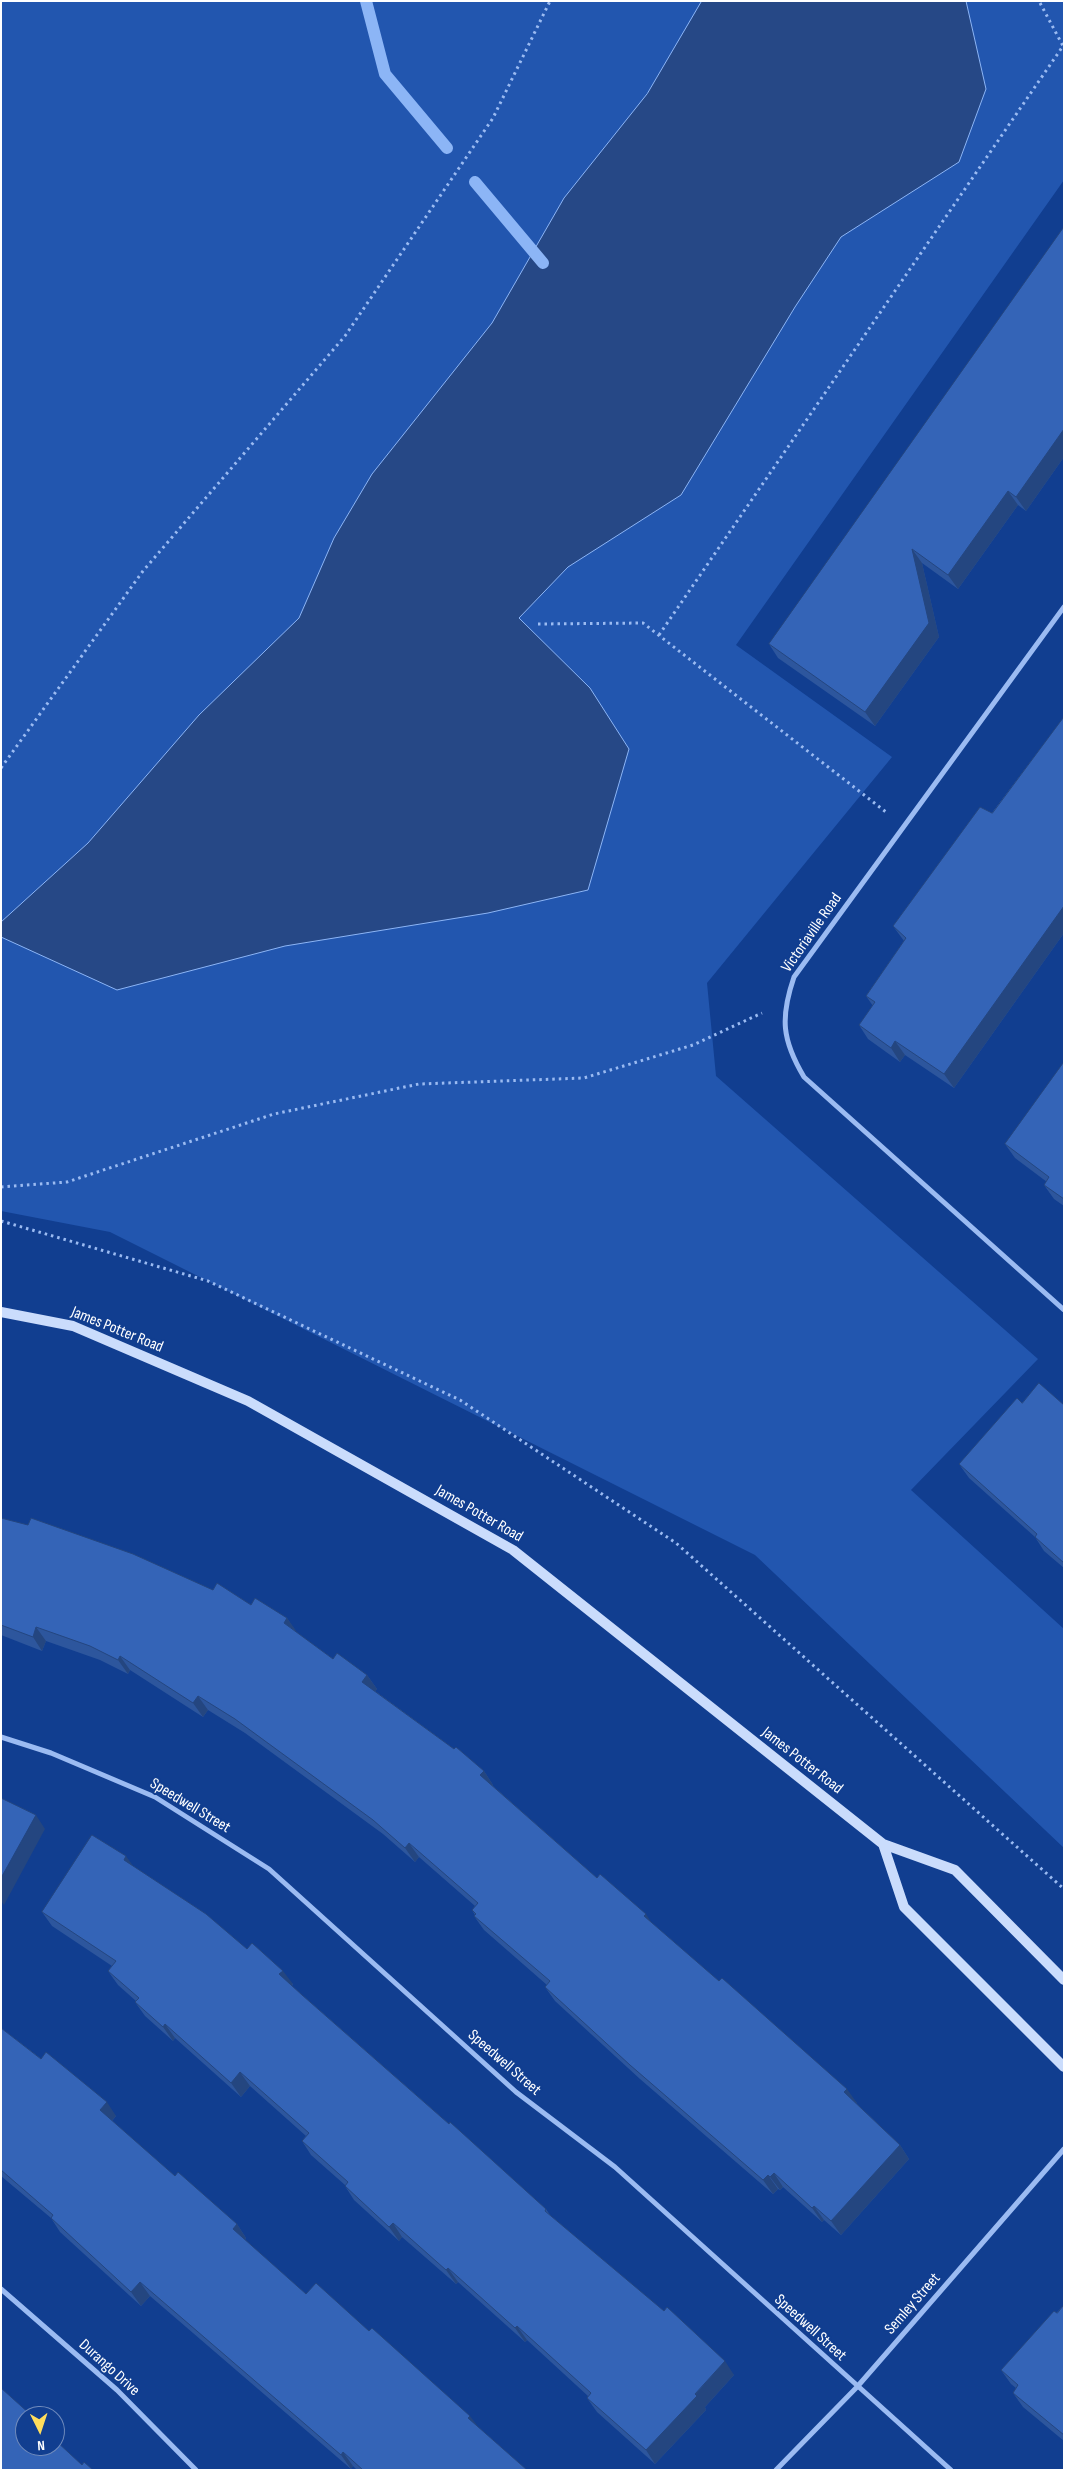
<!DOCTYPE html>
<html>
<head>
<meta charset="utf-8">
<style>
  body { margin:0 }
  #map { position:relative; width:1065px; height:2471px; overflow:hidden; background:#113e90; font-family:"Sofia Sans Condensed",sans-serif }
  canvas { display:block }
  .frame { position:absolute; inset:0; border:2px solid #fff; pointer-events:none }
  .north { position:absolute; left:15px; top:2406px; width:50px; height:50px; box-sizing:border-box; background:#113e90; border:1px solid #708bbc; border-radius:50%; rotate:176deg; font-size:14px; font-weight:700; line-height:20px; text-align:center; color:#fff }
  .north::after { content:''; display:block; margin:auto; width:18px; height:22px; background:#ffdd5c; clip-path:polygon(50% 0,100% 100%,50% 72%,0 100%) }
</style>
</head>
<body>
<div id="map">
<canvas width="1065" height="2471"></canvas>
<div class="frame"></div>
<div class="north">N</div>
</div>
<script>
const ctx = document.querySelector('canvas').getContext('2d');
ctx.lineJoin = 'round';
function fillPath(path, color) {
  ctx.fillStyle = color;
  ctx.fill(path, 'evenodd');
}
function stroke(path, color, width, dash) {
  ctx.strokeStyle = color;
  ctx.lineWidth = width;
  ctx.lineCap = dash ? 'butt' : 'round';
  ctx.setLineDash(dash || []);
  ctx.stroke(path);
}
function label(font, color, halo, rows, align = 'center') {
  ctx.font = font + ' "Sofia Sans Condensed",sans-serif';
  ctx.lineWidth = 4;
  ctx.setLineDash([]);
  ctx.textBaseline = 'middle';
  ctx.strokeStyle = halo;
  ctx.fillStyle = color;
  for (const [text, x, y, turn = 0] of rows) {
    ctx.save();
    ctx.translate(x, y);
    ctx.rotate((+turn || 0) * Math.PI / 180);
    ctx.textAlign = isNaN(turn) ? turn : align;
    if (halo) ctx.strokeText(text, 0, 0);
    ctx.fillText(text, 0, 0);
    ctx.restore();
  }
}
fillPath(new Path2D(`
  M 1,1 L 1064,1 L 1064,180 L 736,645 L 892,757 L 707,983 L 716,1076 L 1038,1359 L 911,1490 L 1064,1629 L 1064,1848 L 755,1555 L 110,1232 L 1,1211 Z`), '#2256af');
const water = new Path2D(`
  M 702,1 L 966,1 L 986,89 L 959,162 L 841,237 L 795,307 L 681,495 L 568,567 L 519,618 L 590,688 L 629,749 L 588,890 L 488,913 L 285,946 L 117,990 L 1,937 L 1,922 L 88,843 L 199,715 L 299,618 L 334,538 L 372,474 L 492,323 L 564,198 L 647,94 Z`);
fillPath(water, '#264886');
stroke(water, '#8cb5f6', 1);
stroke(new Path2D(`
  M 366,1 L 385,74 L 447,148
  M 475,182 L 543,263`), '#8cb5f6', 12);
stroke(new Path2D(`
  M 538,624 L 643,623 L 886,812
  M 659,635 L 1063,46 L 1039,1
  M 1,768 L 143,571 L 345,336 L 493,118 L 550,1
  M 1,1187 L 67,1182 L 274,1114 L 419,1084 L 584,1078 L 693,1045 L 762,1013
  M 1,1221 L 208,1281 L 460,1400 L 676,1543 L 1064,1889`), '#9bbbf2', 3, [2.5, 4]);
stroke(new Path2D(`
  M 1064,607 L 794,977 C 780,1018 782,1040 804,1077 L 1064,1310
  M 1,1737 L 51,1753 L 155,1797 L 269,1869 L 516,2092 L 615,2167 L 951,2470
  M 1,2289 L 117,2390 L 196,2470
  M 776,2470 L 857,2387 L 1064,2149`), '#9bbbf2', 5);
stroke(new Path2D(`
  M 1,1312 L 73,1326 L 248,1401 L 513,1550 L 883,1844 L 955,1870 L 1064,1980
  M 883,1844 L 904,1907 L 1064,2067`), '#cadcfc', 10);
fillPath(new Path2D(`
  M 1064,227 L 1064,457 L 1026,511 L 1018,505 L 958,589 L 922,563 L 939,637 L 875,726 L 778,658 L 769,644 Z
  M 1064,717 L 1064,933 L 954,1088 L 905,1055 L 900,1062 L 868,1039 L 859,1025 L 873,1006 L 866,996 L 904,941 L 893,926 L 992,813 Z
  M 1064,1062 L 1064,1206 L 1054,1199 L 1044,1185 L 1047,1182 L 1015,1158 L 1005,1144 Z
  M 1022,1403 L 1064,1405 L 1064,1568 L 1044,1551 L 1035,1537 L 969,1478 L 959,1464 Z
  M 1,1518 L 213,1590 L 287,1618 L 296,1632 L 333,1659 L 367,1675 L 377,1689 L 375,1691 L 484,1771 L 493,1785 L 493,1786 L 597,1878 L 652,1923 L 857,2103 L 856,2103 L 900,2145 L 909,2159 L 841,2235 L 824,2220 L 822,2222 L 783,2187 L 780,2190 L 778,2189 L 773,2194 L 640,2079 L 555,2001 L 545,1987 L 547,1985 L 484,1930 L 474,1916 L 475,1915 L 472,1910 L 475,1906 L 419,1857 L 415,1862 L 383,1834 L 245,1733 L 208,1710 L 203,1717 L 130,1670 L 128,1674 L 100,1660 L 46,1641 L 42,1651 L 1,1635 Z
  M 133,1866 L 247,1949 L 293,1984 L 292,1986 L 546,2209 L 550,2215 L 734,2375 L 705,2407 L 706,2410 L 655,2464 L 597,2412 L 587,2398 L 588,2396 L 527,2340 L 525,2342 L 458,2282 L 456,2284 L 402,2237 L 399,2241 L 354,2200 L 345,2186 L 345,2185 L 311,2155 L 302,2141 L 306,2136 L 250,2086 L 241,2097 L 175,2038 L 173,2041 L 145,2016 L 135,2002 L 136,2001 L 118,1985 L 108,1971 L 112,1966 L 52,1926 L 42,1912 Z
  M 1,2028 L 116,2116 L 112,2121 L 175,2176 L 237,2224 L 246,2238 L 245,2240 L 306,2294 L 479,2428 L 527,2470 L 357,2470 L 353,2466 L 351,2469 L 150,2296 L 141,2306 L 60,2232 L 51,2218 L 1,2176 Z
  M 1064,2305 L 1064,2441 L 1023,2407 L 1013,2393 L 1016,2388 L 1011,2384 L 1001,2370 Z`), '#2d569d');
fillPath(new Path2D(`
  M 1064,429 L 1064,457 L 1026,511 L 1016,497 Z
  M 1008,491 L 1018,505 L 958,589 L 948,575 Z
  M 912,549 L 922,563 L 939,637 L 875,726 L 865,712 Z
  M 1064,906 L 1064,933 L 954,1088 L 944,1074 Z
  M 895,1041 L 905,1055 L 900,1062 L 891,1048 Z
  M 287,1618 L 297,1632 L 284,1623 Z
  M 36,1627 L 46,1641 L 42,1651 L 33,1637 Z
  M 120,1656 L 130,1670 L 128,1674 L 118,1660 Z
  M 367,1675 L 377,1689 L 372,1696 L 362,1682 Z
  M 198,1696 L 208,1710 L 203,1717 L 193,1703 Z
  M 484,1771 L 493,1785 L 490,1789 L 480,1775 Z
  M 36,1815 L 45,1829 L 4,1905 L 1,1901 L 1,1878 Z
  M 409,1843 L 419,1857 L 415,1862 L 405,1848 Z
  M 126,1856 L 136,1870 L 124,1860 Z
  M 646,1914 L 655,1928 L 644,1916 Z
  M 283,1971 L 293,1984 L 289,1988 L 279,1974 Z
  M 165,2024 L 175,2038 L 173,2041 L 163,2027 Z
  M 240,2072 L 250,2086 L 241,2097 L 231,2083 Z
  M 847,2089 L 857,2103 L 854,2106 L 844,2092 Z
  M 107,2102 L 116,2116 L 109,2124 L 100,2110 Z
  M 900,2145 L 909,2159 L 841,2235 L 831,2221 Z
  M 774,2173 L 783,2187 L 780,2190 L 770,2177 Z
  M 768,2175 L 778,2189 L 773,2194 L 763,2180 Z
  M 814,2206 L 824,2220 L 822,2222 L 812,2208 Z
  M 393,2223 L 402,2237 L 399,2241 L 389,2227 Z
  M 237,2224 L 246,2238 L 243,2243 L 233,2229 Z
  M 448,2268 L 458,2282 L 456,2284 L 446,2270 Z
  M 140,2282 L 150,2296 L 141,2306 L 131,2292 Z
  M 517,2326 L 527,2340 L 525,2342 L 515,2328 Z
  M 725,2361 L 734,2375 L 705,2407 L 706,2410 L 655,2464 L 646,2450 Z
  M 470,2416 L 480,2429 L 468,2418 Z
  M 343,2452 L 353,2466 L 351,2469 L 341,2455 Z`), '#244680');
const building = new Path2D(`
  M 1064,227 L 1064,429 L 1016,497 L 1008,491 L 948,575 L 912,549 L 929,623 L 865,712 L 769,644 Z
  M 1064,717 L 1064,906 L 944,1074 L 895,1041 L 891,1048 L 859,1025 L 875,1002 L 866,996 L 906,938 L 893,926 L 980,807 L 992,813 Z
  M 1064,1062 L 1064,1199 L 1044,1185 L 1049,1177 L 1005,1144 Z
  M 1039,1383 L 1064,1405 L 1064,1563 L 1035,1537 L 1037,1534 L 959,1464 L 1017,1398 L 1022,1403 Z
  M 1,1518 L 28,1525 L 31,1518 L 133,1554 L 213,1590 L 217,1583 L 251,1605 L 255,1598 L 287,1618 L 284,1623 L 333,1659 L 337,1653 L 367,1675 L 362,1682 L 454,1749 L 456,1747 L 484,1771 L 480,1775 L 597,1878 L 600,1874 L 646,1914 L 644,1916 L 719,1981 L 722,1978 L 847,2089 L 844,2092 L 900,2145 L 831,2221 L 814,2206 L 812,2208 L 774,2173 L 770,2177 L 768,2175 L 763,2180 L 630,2065 L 545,1987 L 550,1981 L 474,1916 L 476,1914 L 472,1910 L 478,1903 L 409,1843 L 405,1848 L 373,1820 L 235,1719 L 198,1696 L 193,1703 L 120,1656 L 118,1660 L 90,1646 L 36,1627 L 33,1637 L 1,1625 Z
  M 1,1798 L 36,1815 L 1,1878 Z
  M 92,1835 L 126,1856 L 124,1860 L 206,1914 L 247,1949 L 252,1943 L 283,1971 L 279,1974 L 302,1995 L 449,2124 L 450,2122 L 546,2209 L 545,2211 L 664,2311 L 667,2307 L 725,2361 L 695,2394 L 697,2396 L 646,2450 L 587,2398 L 591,2393 L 517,2326 L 515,2328 L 448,2268 L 446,2270 L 393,2223 L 389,2227 L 345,2186 L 348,2182 L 302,2141 L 309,2133 L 240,2072 L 231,2083 L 165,2024 L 163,2027 L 135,2002 L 139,1998 L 108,1971 L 116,1961 L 42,1912 Z
  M 1,2028 L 41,2059 L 46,2052 L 107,2102 L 100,2110 L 175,2176 L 178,2172 L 237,2224 L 233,2229 L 306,2294 L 316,2283 L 369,2331 L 372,2328 L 470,2416 L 468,2418 L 527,2470 L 363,2470 L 343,2452 L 341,2455 L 140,2282 L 131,2292 L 51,2218 L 53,2215 L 1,2170 Z
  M 1064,2305 L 1064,2435 L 1013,2393 L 1018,2385 L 1001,2370 L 1054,2311 L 1057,2313 Z
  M 1,2388 L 31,2415 L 30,2416 L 25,2416 L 25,2446 L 55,2446 L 55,2440 L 82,2465 L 84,2462 L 93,2470 L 1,2470 Z`);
fillPath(building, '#3464b7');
stroke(building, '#244680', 1);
label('16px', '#fff', '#113e90', [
  ["Victoriaville Road",812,933,-55],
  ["James Potter Road",117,1330,22],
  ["James Potter Road",479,1514,30],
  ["James Potter Road",802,1761,38],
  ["Speedwell Street",190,1806,31],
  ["Speedwell Street",504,2063,41],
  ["Semley Street",913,2304,-49],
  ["Speedwell Street",810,2328,42],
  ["Durango Drive",109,2368,42]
]);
</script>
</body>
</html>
